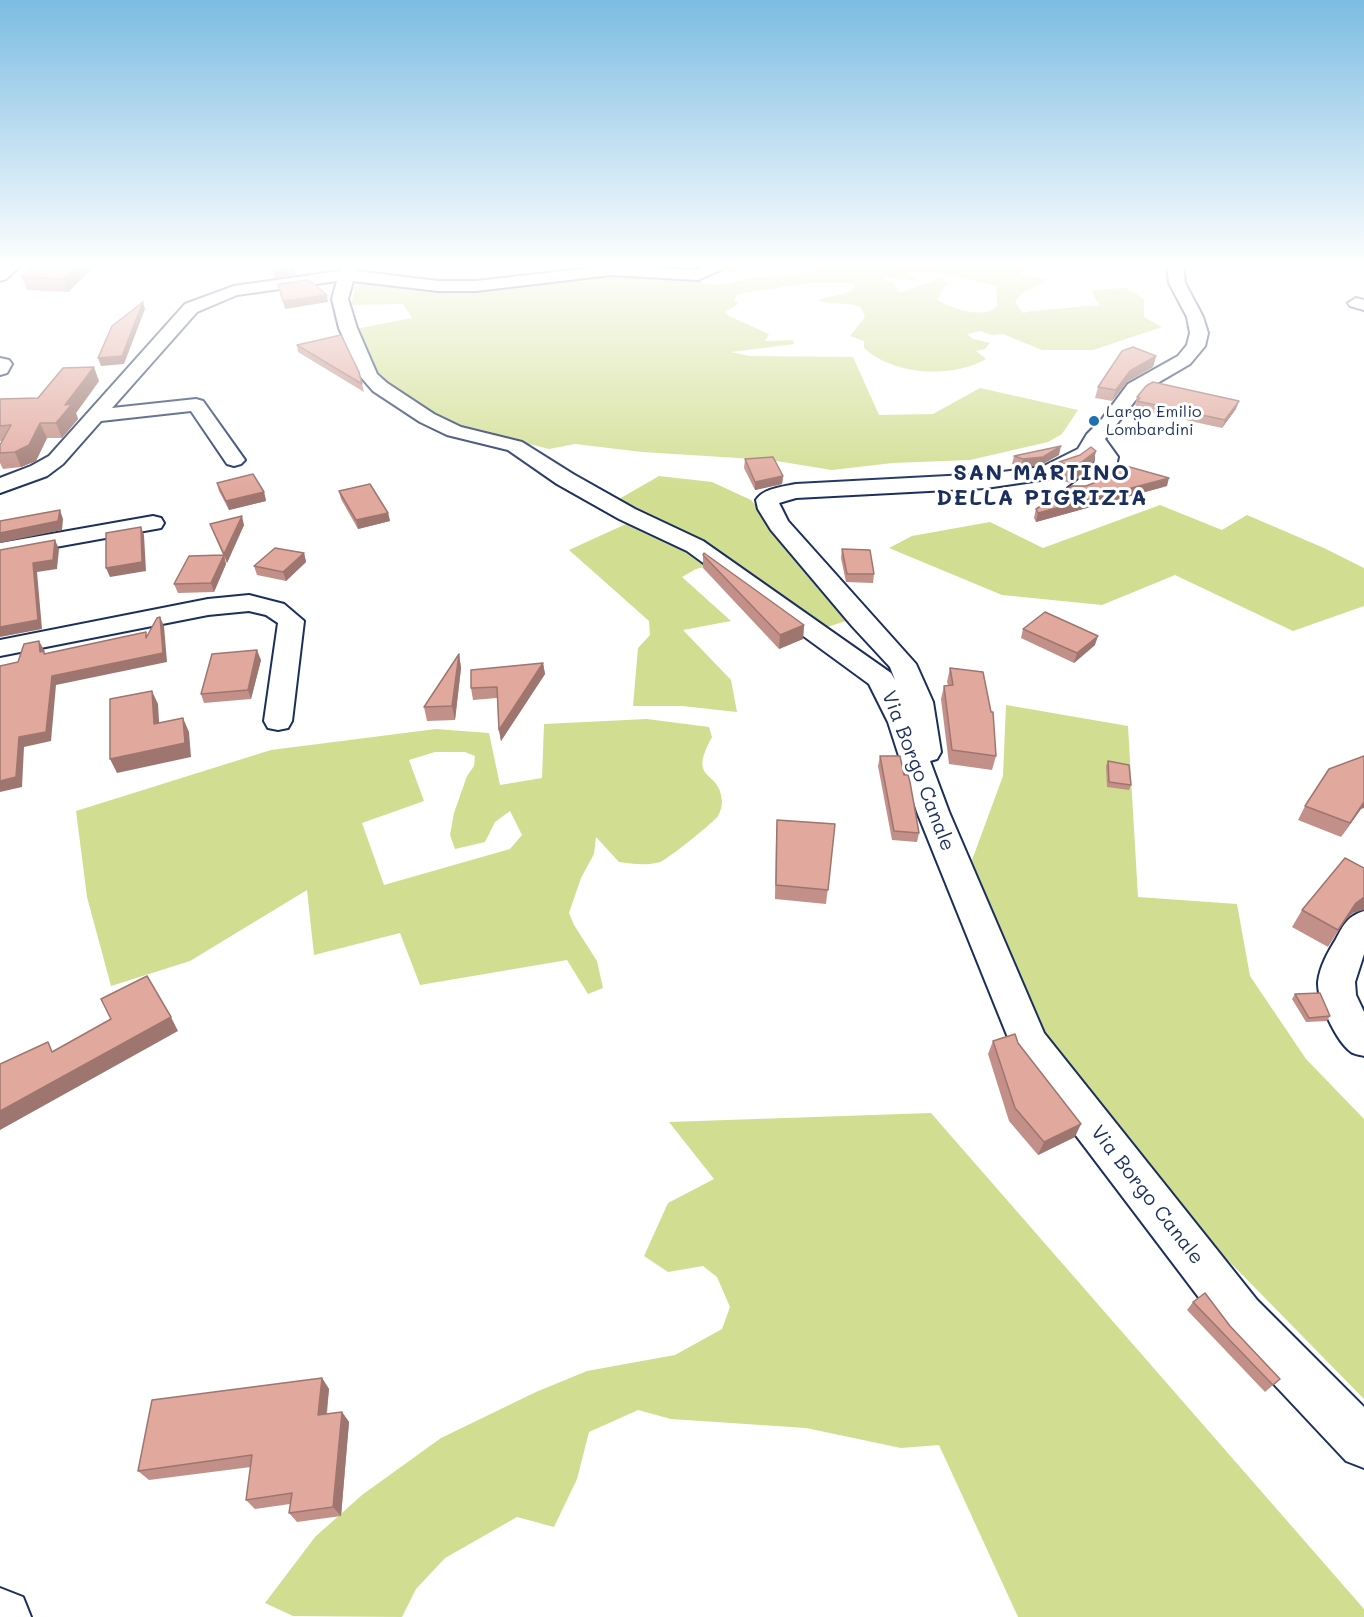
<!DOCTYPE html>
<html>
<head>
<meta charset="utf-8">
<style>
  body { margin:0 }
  canvas { display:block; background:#fff }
</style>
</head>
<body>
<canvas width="1364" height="1617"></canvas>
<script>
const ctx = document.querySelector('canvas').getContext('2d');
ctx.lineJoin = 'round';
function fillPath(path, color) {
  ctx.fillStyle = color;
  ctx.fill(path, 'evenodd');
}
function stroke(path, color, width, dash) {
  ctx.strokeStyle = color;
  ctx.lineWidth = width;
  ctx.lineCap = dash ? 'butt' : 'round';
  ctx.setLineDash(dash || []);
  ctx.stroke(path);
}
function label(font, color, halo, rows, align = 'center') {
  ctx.font = font + ' Mali,sans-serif';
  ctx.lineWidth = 6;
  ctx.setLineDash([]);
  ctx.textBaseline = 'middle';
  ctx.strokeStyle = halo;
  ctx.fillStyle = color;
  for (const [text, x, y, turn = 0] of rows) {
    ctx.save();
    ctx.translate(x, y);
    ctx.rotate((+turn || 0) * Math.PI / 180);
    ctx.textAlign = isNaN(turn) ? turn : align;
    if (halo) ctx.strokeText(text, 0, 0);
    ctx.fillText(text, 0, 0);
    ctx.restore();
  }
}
fillPath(new Path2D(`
  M 604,265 L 662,267 L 743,265 L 703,279 L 701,283 L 722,285 L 746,279 L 816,272 L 822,265 C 849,265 898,261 918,281 L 884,277 L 881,278 L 894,283 L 899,293 L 941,278 L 947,283 L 937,300 C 951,308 984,320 997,306 L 996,286 L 906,265 L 1012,265 L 1021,275 L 1048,280 L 1022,293 L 1015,302 L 1023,313 L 1032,311 L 1099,305 L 1091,290 L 1127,288 L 1144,299 L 1144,317 L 1162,327 L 1093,350 L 1042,350 L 1003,334 L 992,335 L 980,331 L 967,334 L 973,339 L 990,343 L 985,349 L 976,351 L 986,359 C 951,379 893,375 864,348 L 864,341 L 850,336 L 865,317 L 861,307 C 847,301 831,306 817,300 L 850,292 L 855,286 L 853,283 L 807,283 L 738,294 L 734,299 L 738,304 L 725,312 L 729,316 L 769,334 L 765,341 L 793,340 L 794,344 L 731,352 L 749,356 L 853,357 L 879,415 L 933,414 L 980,388 L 1078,410 L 1062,434 L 1048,442 L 970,460 L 893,463 L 832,470 L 770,460 L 642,452 L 575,444 L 549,449 L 461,427 L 426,415 L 375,376 L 374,362 L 355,329 L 412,318 L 403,304 L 351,305 L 356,282 L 367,280 L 432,287 L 614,271 Z
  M 659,476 L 712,482 L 751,500 L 827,589 L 849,620 L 818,630 L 725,562 L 696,569 L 682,577 L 731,621 L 683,630 L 731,680 L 737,712 L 682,706 L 633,706 L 638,648 L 650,635 L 649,621 L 569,550 L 626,524 L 600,510 Z
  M 1160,505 L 1222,530 L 1247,515 L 1324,548 L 1364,568 L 1364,606 L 1293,631 L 1175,575 L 1102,605 L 1002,595 L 889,548 L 912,536 L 990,522 L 1043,548 Z
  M 1006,705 L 1128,726 L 1138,897 L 1237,904 L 1250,976 L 1306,1059 L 1364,1119 L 1364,1399 L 1166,1197 L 1032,1020 L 972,860 L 1003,776 Z
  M 647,719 L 709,727 L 712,737 C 686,784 721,768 722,802 C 722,806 720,813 718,816 C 714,822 667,860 660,862 C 647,866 632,864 619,862 L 596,837 L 594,854 L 581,878 L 569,913 L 574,925 L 597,961 L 603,988 L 588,994 L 567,960 L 420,985 L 400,933 L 314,955 L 307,890 L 190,961 L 111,986 L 87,897 L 76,811 L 271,750 L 436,729 L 489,733 L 500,785 L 542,778 L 544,724 ZM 435,752 L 465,752 L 475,756 L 474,766 L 467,776 L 454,813 L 450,835 L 455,849 L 485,842 L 495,822 L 510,811 L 522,835 L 510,849 L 384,885 L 362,823 L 424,801 L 409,760 Z
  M 931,1113 L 1364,1609 L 1364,1617 L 1018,1617 L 939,1445 L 901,1448 L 806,1428 L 671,1419 L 638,1410 L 589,1432 L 577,1479 L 554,1527 L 517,1517 L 445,1558 L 416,1589 L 402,1617 L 293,1616 L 265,1603 L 315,1537 L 362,1495 L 441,1438 L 536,1392 L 587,1371 L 675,1355 L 722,1329 L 730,1307 L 717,1277 L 703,1266 L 668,1272 L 644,1256 L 668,1203 L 714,1179 L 669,1122 Z`), '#d1dd90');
const minor = new Path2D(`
  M 3,265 L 21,265 L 6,279 L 0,281 L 0,268 Z
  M 342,265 L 358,265 L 356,271 L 438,281 L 476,281 L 600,267 L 598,265 L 696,270 L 707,265 L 728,265 L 725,268 L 698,280 L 611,275 L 476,291 L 438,291 L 353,281 L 348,299 L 357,328 L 377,374 L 387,383 L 434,414 L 461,427 L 522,442 L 573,474 L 635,509 L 703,541 L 891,673 L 895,680 L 890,667 L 852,626 L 771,530 L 758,509 L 756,500 C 764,488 782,487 796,484 L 986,474 L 1042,467 L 1078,449 L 1087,434 L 1102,419 L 1128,384 L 1178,356 L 1187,345 L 1190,333 L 1187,317 L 1169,283 L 1167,265 L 1183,265 L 1185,283 L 1203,317 L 1208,333 L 1205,346 L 1190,364 L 1142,392 L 1105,439 L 1118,457 L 1115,471 C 1106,483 1086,496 1071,493 L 1068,488 L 1094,468 L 1095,455 L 1075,469 L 1047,479 L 986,488 L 796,498 L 779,503 L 788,521 L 916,664 L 933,702 L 941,752 L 937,759 L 930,761 L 949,812 L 1044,1033 L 1257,1300 L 1364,1407 L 1364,1468 L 1346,1461 L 1225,1332 L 1015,1055 L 917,812 L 888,722 L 869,684 L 687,551 L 619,519 L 557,484 L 508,450 L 447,435 L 420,422 L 373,391 L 360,376 L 339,328 L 332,299 L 337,281 L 237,295 L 197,312 L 112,408 L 196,399 L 203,401 L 245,460 L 241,464 L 234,466 L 227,464 L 191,411 L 101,421 L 63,464 L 47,476 L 0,493 L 0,478 L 31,466 L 49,456 L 185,304 L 234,286 L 340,271 Z
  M 1356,298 L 1364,300 L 1364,310 L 1350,306 L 1348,303 Z
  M 0,358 L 9,360 L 12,364 L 7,373 L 0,375 Z
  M 153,516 L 161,518 L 164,523 L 161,528 L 0,557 L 0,543 Z
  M 249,595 L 284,604 L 304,621 L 292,721 L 288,728 L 278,730 L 268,728 L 264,721 L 278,623 L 266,615 L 249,611 L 208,615 L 0,656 L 0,640 L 208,599 Z
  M 1364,911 L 1364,954 L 1355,982 L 1356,995 L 1364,1012 L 1364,1056 C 1360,1055 1354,1054 1351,1052 C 1336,1041 1317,1000 1318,982 C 1320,966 1328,952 1336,939 C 1344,924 1348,916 1364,911 Z
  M 0,1588 L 23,1597 L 31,1617 L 0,1617 Z`);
stroke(minor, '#1b2f5e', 4);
fillPath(minor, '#fff');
fillPath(new Path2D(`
  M 36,265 L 96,265 L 68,292 L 27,290 L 22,277 Z
  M 297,345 L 359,372 L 364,392 L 298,352 Z
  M 1156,356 L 1153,367 L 1127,382 L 1112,401 L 1095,398 L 1098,387 Z
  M 99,381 L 76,413 L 78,419 L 62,438 L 47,438 L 36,461 L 21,467 L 3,469 L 0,463 L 0,445 L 3,441 L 0,441 L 0,399 L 38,398 Z
  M 1137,397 L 1236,409 L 1222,428 L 1135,409 L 1136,405 L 1135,405 Z
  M 1096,451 L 1092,467 L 1070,483 L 1055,478 L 1059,462 Z
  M 1059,455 L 1041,465 L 1021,467 L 1012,464 L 1014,456 Z
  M 745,459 L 783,476 L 782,484 L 755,490 L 744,468 Z
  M 217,483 L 264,492 L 266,501 L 229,510 L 219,491 Z
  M 1167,486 L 1036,522 L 1034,518 L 1036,509 Z
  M 339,491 L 388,513 L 390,521 L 358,529 L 341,499 Z
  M 210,524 L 244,525 L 227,563 L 224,556 L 226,564 L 214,592 L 178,593 L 174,584 L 223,555 L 213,532 Z
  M 842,549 L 874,574 L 873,583 L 846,582 L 841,558 Z
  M 304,553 L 306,562 L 286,581 L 257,575 L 254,566 Z
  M 703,555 L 804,625 L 803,639 L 779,649 L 703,568 Z
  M 1023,629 L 1095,645 L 1074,663 L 1021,638 Z
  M 459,654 L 461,668 L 455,720 L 427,721 L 424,707 Z
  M 261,660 L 251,699 L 204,703 L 201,694 Z
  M 543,663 L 545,674 L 501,741 L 499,730 L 497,698 L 473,700 L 471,688 Z
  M 950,668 L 996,756 L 992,770 L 949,764 L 941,699 L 944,686 L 948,685 L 947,682 Z
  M 880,756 L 904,775 L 919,833 L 917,842 L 892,840 L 878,766 Z
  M 1108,761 L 1131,785 L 1129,790 L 1107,787 L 1106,766 Z
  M 1305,806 L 1361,809 L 1341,837 L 1298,820 Z
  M 777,820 L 835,824 L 826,904 L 775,899 L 776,834 Z
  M 1302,910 L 1353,913 L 1345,920 L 1328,947 L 1292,927 Z
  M 1295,994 L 1330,1016 L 1327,1021 L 1306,1022 L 1292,999 Z
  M 993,1041 L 1018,1043 L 1075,1137 L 1038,1155 L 1009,1121 L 988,1054 Z
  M 1193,1302 L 1230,1326 L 1280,1379 L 1265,1392 L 1187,1310 Z
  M 322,1378 L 329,1389 L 327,1414 L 342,1412 L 349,1422 L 341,1516 L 297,1522 L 289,1513 L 290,1504 L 255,1509 L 246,1500 L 251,1467 L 149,1480 L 138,1471 Z`), '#c29088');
fillPath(new Path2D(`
  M 78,265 L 96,265 L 68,292 L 63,279 Z
  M 294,268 L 296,275 L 275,278 L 274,271 Z
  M 327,295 L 328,302 L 285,309 L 283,301 Z
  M 143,302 L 145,309 L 124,364 L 101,366 L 98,358 Z
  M 1156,356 L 1153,367 L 1127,382 L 1112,401 L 1116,390 L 1130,371 Z
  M 94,367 L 99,381 L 76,413 L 78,419 L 62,438 L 56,423 L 65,405 Z
  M 1239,401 L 1236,409 L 1222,428 L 1225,420 Z
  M 40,423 L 47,438 L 36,461 L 21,467 L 15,452 Z
  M 1061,446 L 1059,455 L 1041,465 L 1021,467 L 1023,459 Z
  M 1096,451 L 1092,467 L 1070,483 L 1075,467 Z
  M 783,476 L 782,484 L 755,490 L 755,482 Z
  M 1169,478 L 1167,486 L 1036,522 L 1038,513 Z
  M 264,492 L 266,501 L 229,510 L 226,501 Z
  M 60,510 L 63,519 L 62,530 L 0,543 L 0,533 Z
  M 388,513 L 390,521 L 358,529 L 356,520 Z
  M 242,516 L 244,525 L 227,563 L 224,554 Z
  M 141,527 L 144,535 L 146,571 L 110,577 L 106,568 Z
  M 55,540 L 59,549 L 57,569 L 37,572 L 42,629 L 0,637 L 0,627 L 33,563 Z
  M 304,553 L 306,562 L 286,581 L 283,572 Z
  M 224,555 L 226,564 L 214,592 L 211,583 Z
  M 160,617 L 164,626 L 167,662 L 56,685 L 51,741 L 24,747 L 22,787 L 0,792 L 0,781 L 19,737 L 52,676 L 163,653 Z
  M 804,625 L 803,639 L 779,649 L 780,635 Z
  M 1098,636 L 1095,645 L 1074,663 L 1077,653 Z
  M 39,641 L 44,650 L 45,661 L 40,652 Z
  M 257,650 L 261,660 L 251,699 L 248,690 Z
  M 459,654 L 461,668 L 455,720 L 452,706 Z
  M 543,663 L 545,674 L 501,741 L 499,730 Z
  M 152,691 L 158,704 L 160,738 L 154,724 Z
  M 183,718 L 189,732 L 191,757 L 117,773 L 110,759 Z
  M 1364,802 L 1364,808 L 1361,809 L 1341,837 Z
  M 1364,897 L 1364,910 L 1353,913 L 1345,920 L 1328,947 L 1356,903 Z
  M 171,1017 L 178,1031 L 0,1130 L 0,1111 Z
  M 1081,1124 L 1075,1137 L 1038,1155 L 1044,1142 Z
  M 322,1378 L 329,1389 L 325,1425 L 318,1415 Z
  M 342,1412 L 349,1422 L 341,1516 L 333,1507 Z`), '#9e766f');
const building = new Path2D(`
  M 36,265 L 78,265 L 63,279 L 22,277 Z
  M 272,265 L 290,265 L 294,268 L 274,271 Z
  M 309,280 L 327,295 L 283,301 L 278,284 Z
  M 143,302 L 122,356 L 98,358 L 112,326 Z
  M 341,335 L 359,372 L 362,384 L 297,345 Z
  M 1133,347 L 1156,356 L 1130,371 L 1116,390 L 1098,387 L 1122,351 Z
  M 94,367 L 65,405 L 72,404 L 56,423 L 40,423 L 29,445 L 15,452 L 0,453 L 0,445 L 11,425 L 0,426 L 0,399 L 38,398 L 63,368 Z
  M 1153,382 L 1239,401 L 1225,420 L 1137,401 L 1140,398 L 1137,397 L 1146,386 Z
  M 1061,446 L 1043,457 L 1023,459 L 1014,456 Z
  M 1091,447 L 1096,451 L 1075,467 L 1059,462 L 1080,455 Z
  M 773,457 L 783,476 L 755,482 L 745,459 Z
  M 1119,464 L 1169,478 L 1038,513 L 1036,509 L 1072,486 L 1086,486 L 1099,481 Z
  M 253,474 L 264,492 L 226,501 L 217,483 Z
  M 370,484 L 388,513 L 356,520 L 339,491 Z
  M 60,510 L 58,521 L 0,533 L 0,521 Z
  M 242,516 L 224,554 L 210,524 Z
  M 141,527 L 142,562 L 106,568 L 106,533 Z
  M 55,540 L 53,560 L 33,563 L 38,620 L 0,627 L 0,550 Z
  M 275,548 L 304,553 L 283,572 L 254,566 Z
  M 842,549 L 870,550 L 874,574 L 847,574 Z
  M 704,553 L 804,625 L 780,635 L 703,555 Z
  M 224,555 L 211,583 L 174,584 L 189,556 Z
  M 1045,612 L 1098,636 L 1077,653 L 1023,629 Z
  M 160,617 L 163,653 L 52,676 L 46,732 L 19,737 L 16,777 L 0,781 L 0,666 L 18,662 L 24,644 L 39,641 L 40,652 L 44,651 L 44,654 L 146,632 L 146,638 L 157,618 Z
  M 257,650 L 248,690 L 201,694 L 212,654 Z
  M 459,654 L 452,706 L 424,707 Z
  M 543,663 L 499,730 L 497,687 L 471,688 L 471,670 Z
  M 950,668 L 983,672 L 991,712 L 993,712 L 996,756 L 952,750 L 944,686 L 953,685 Z
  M 152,691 L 154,724 L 183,718 L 185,743 L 110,759 L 110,699 Z
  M 880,756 L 900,756 L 904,775 L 908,775 L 910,782 L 919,833 L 894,831 Z
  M 1364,756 L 1364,802 L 1350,823 L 1305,806 L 1329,769 Z
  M 1108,761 L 1129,765 L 1131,785 L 1109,782 Z
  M 777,820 L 835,824 L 828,890 L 776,885 Z
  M 1345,858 L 1364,868 L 1364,897 L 1356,903 L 1338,930 L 1302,910 Z
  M 147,976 L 171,1017 L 0,1111 L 0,1064 L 48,1042 L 52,1052 L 111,1019 L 101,999 Z
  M 1320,993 L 1330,1016 L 1309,1018 L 1295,994 Z
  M 1015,1034 L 1018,1043 L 1081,1124 L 1044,1142 L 1015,1108 L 993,1041 Z
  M 1205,1293 L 1230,1326 L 1280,1379 L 1273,1385 L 1193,1302 Z
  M 322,1378 L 318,1415 L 342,1412 L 333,1507 L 289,1513 L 292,1493 L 246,1500 L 252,1455 L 138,1471 L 152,1400 Z`);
fillPath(building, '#e1a89e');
stroke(building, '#9e766f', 1.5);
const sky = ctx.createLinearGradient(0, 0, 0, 492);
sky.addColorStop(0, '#7bbce2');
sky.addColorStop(0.54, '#fff');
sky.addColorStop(1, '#ffffff00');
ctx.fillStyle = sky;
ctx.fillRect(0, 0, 1364, 492);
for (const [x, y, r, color] of [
  [1094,421,6,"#1f6fb2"]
]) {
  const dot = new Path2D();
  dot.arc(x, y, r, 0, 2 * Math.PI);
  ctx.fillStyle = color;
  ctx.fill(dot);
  stroke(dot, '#fff', 2);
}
label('16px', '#1b2f5e', '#fff', [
  ["Largo Emilio",1106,412],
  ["Lombardini",1106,430]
], 'left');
label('20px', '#1b2f5e', '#fff', [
  ["Via Borgo Canale",918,771,69],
  ["Via Borgo Canale",1147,1195,52]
]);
ctx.letterSpacing = '1.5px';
label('bold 22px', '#1b2f5e', '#fff', [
  ["SAN MARTINO",1042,473],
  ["DELLA PIGRIZIA",1042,498]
]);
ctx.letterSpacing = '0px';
</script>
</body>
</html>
